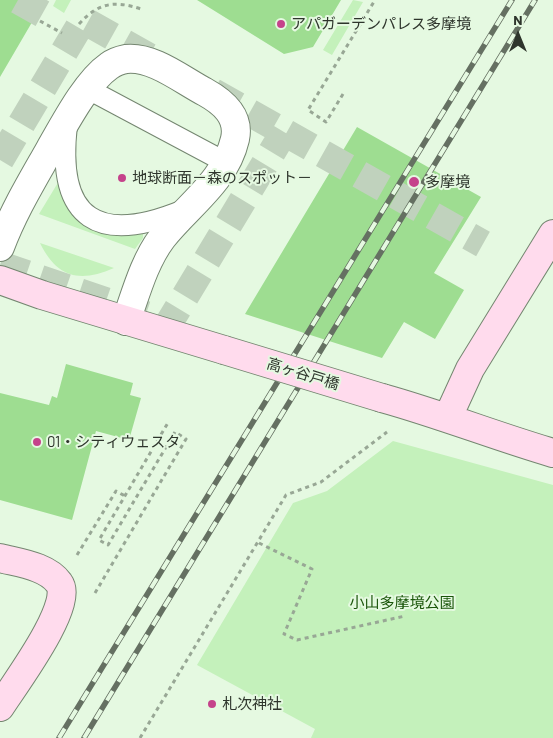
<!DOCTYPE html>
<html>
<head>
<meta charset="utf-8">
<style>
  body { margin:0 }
  #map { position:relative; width:553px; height:738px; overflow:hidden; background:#e5f9e1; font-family:Barlow,sans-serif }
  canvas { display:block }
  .north { position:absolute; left:493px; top:10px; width:50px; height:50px; -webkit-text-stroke:4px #e5f9e1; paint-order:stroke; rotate:0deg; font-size:14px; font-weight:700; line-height:20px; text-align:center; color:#2e352c }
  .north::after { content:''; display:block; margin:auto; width:18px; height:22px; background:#2e352c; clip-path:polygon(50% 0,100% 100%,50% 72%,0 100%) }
</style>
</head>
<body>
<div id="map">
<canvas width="553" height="738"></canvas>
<div class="north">N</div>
</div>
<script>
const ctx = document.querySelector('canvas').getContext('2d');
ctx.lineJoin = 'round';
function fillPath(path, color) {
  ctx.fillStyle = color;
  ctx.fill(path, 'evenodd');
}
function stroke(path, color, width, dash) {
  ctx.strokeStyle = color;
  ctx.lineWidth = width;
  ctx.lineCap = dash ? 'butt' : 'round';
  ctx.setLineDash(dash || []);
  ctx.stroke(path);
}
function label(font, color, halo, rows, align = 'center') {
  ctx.font = font + ' Barlow,"Noto Sans JP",sans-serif';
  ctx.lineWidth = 4;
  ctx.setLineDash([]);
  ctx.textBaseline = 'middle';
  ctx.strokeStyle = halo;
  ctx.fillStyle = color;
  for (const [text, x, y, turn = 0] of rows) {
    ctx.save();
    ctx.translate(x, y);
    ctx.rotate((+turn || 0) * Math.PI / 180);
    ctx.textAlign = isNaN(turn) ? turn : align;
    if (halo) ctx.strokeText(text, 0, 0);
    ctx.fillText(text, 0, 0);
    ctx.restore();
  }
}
fillPath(new Path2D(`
  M 56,0 L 71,0 L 64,13 L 53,6 Z
  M 353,0 L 363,2 L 332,55 L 323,50 Z
  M 59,181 C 66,229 101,237 143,234 L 143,238 L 135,249 L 39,214 Z
  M 40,243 L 114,268 C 80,283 57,278 40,243 Z
  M 393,441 L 553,485 L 553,738 L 311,738 L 315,729 L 197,665 L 293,503 L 327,491 Z`), '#c4f1bb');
fillPath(new Path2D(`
  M 0,0 L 45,0 L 0,77 Z
  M 197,0 L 341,0 L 313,47 L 284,54 Z
  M 357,127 L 481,197 L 434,273 L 464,290 L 435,339 L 404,322 L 382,358 L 245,314 Z
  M 66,364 L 133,383 L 130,395 L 141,398 L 129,440 L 96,431 L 72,520 L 0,500 L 0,393 L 49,405 L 52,396 L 57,398 Z`), '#9edd91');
stroke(new Path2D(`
  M 18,0 L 43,14
  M 213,92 L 483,244
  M 0,160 L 83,20 L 160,63
  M 0,265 L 169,323 L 284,132`), '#c0d2bd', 28, [28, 14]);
const lane = new Path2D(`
  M 88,89 L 225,162
  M 67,125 C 56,221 99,245 184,210`);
const street = new Path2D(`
  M 0,247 C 13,212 32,181 50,149 C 64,125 86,82 109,66 C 113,63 121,60 126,59 C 153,56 182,80 205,92 C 223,102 240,116 235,139 C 225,182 188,205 162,238 C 144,262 136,293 126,321`);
const secondary = new Path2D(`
  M 0,280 L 42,295 L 224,350
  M 382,398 C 440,414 495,436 553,453
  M 448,417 L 470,369 L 553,234
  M 0,558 C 19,563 47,566 59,583 C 75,604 14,685 0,707`);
stroke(lane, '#748670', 22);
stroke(street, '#748670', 30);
stroke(secondary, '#748670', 30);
stroke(new Path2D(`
  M 40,21 L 62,33
  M 79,24 C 98,3 114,0 141,9
  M 343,94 L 326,122 L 308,110 L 375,0
  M 259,543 L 312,569 L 284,634 L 297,640 L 405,616
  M 77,555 L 116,491 L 125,496
  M 95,593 L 186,439 L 175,432 L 108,545 L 99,540 L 169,421
  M 140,738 L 286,495 L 321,482 L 387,432`), '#98a795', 3, [4, 4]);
stroke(lane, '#fff', 20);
stroke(street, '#fff', 28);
stroke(secondary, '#ffdbed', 28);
const rail = new Path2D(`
  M 59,738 L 512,0
  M 84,738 L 535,0`);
stroke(rail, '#657062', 5.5);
stroke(rail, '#e5f9e1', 4, [11]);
const secondaryBridge = new Path2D(`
  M 224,350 L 382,398`);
stroke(secondaryBridge, '#748670', 30, []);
stroke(secondaryBridge, '#ffdbed', 28);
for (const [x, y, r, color] of [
  [281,24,5,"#c5438b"],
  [122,178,5,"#c5438b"],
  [414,182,6,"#c5438b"],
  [37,442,5,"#c5438b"],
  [212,704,5,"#c5438b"]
]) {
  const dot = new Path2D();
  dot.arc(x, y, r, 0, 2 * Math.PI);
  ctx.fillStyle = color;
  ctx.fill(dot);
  stroke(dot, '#e5f9e1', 2);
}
label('15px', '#2e352c', '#e5f9e1', [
  ["アパガーデンパレス多摩境",291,24],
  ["地球断面－森のスポット－",132,178],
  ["多摩境",425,182],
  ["01・シティウェスタ",47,442],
  ["札次神社",222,704]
], 'left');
label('15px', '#2e352c', '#e5f9e1', [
  ["高ヶ谷戸橋",303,374,17]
]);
label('15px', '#1a560a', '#e5f9e1', [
  ["小山多摩境公園",402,603]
]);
</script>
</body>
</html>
